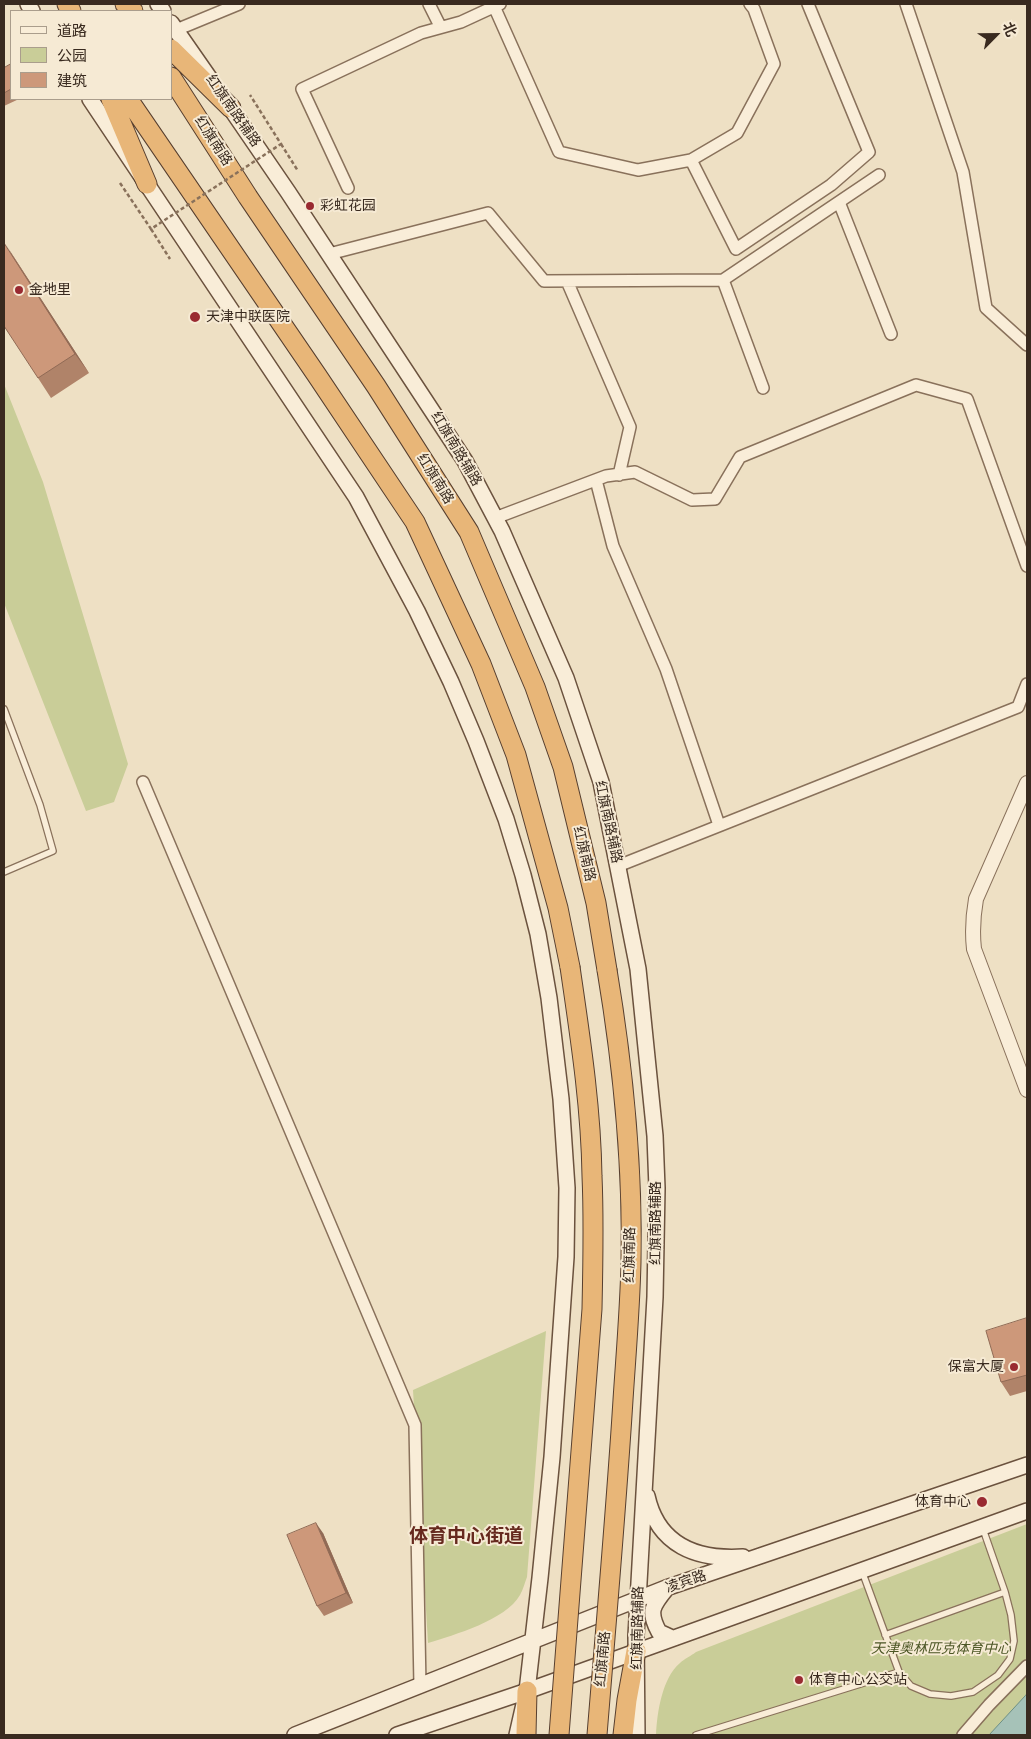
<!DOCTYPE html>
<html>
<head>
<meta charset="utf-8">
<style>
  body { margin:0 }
  #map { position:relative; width:1031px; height:1739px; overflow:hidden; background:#eee0c4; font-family:"Libre Baskerville","Noto Sans SC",serif }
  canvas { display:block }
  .frame { position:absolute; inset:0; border:5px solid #392a1f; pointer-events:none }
  .legend { position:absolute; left:10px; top:10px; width:162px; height:90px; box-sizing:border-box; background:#f6ead4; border:1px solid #aa9d8c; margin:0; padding:6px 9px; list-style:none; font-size:15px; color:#392a1f }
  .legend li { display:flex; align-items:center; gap:10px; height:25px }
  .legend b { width:25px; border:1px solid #aa9d8c }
  .north { position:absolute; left:971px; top:10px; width:50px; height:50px; -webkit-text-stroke:4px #f6ead4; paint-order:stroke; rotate:67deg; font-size:14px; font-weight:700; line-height:20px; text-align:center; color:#392a1f }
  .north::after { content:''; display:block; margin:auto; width:18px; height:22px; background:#392a1f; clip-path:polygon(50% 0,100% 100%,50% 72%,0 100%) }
</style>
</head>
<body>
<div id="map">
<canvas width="1031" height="1739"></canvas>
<div class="frame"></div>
<ul class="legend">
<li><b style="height:6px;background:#f9edd8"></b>道路</li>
<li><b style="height:14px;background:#c9cd98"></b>公园</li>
<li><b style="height:14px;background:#cd987a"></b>建筑</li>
</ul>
<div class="north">北</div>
</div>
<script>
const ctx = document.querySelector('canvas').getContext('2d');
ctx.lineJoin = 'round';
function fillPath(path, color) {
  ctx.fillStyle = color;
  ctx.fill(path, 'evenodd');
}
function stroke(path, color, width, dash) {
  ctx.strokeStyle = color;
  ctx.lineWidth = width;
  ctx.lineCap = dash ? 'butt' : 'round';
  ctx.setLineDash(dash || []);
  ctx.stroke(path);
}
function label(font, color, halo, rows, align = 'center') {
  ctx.font = font + ' "Libre Baskerville","Noto Sans SC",serif';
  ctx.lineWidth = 4;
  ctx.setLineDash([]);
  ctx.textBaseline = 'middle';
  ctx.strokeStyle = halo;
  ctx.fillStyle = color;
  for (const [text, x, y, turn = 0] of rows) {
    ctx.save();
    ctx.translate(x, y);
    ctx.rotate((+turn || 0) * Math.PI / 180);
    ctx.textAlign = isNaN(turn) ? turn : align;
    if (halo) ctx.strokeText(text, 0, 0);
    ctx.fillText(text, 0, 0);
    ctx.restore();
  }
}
fillPath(new Path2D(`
  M 4,384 L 43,482 L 128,764 L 114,802 L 86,811 L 4,603 Z
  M 546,1331 L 527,1577 C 525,1582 523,1590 520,1595 C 506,1620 454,1635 428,1643 L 413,1390 Z
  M 1027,1524 L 1027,1735 L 656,1735 C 657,1713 662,1678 680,1663 C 684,1659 691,1656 696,1652 Z`), '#c9cd98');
const water = new Path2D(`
  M 1027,1694 L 1027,1735 L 989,1735 L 1025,1696 Z`);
fillPath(water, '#a6c2b8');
stroke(water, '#6d9085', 1);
const service = new Path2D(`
  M 4,709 L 40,805 L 53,851 L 4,872
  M 862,1571 L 899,1672 L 911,1686 L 930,1694 L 951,1696 L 973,1692 L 998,1675 L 1010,1659 L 1014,1641 L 1011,1615 L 1005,1592 L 983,1529
  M 885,1635 L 1005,1592
  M 696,1735 L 899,1672`);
const minor = new Path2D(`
  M 429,4 L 440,26
  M 493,4 L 559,152 L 638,170 L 691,160 L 737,133 L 774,64 L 754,9 L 750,4
  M 906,4 L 963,172 L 986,308 L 1027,345
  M 176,30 L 239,4
  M 691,160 L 736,249 L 831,185 L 869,152 L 808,4
  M 348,188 L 302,89 L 421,33 L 461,22 L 500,4
  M 839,202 L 891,334
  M 329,254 L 488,213 L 544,281 L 723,280 L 879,175
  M 723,280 L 763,388
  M 567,281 L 630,427 L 619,475
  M 596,480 L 613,546 L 666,669 L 719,825
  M 495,518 L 606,476 L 635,472 L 692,500 L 715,499 L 740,457 L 916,385 L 967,399 L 1027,566
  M 143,782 L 415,1425 L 420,1686
  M 618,866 L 1018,707 L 1027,684
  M 963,1735 L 989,1705 L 1027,1666`);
const tertiary = new Path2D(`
  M 1027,783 L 976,899 C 973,916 972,931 974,949 L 1027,1090`);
const secondary = new Path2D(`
  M 28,4 L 32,11
  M 158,4 L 163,11
  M 171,23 L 210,79
  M 90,99 L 356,497 L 417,611 L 451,682 L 476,741 L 506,819 L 523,875 L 538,934 L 549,998 L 561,1099 L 567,1188 L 566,1257 L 552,1457 L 540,1578 L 527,1691 L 517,1735
  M 225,100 L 288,192 L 465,461 L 502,531 L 566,678 L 601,782 L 638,969 L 655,1136 L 657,1188 L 655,1297 L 636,1636 L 637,1735
  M 647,1496 C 658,1546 697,1560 743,1557
  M 666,1589 C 652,1606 648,1612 659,1632 L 672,1638
  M 295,1735 L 666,1588 L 1027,1465
  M 397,1735 L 527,1691 L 1027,1511`);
const trunk = new Path2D(`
  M 67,4 L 71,11
  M 125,4 L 133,11
  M 171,49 L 231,108
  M 171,77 L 248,197 L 376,386 L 469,532 L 535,687 L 563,767 L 596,903 L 607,970
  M 111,99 L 147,184
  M 128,99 L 316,374 L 415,522 L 481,664 L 516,755 L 558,908 L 570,967
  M 526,1735 L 527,1691
  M 623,1735 L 627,1700 L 636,1651`);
stroke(service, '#89715b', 8);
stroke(minor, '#89715b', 14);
stroke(tertiary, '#89715b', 16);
stroke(secondary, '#6b523e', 18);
stroke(trunk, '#573f2f', 21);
stroke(new Path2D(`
  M 281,144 L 298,171
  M 151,229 L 170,259`), '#89715b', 2.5, [4, 2.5]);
stroke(service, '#f9edd8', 5.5);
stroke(minor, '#f9edd8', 11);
stroke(tertiary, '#f9edd8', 14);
stroke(secondary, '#f9edd8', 15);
stroke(trunk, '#e8b678', 19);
const trunkBridge = new Path2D(`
  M 559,1735 L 592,1309 C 593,1265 594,1220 592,1176 C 591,1106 580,1036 570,967
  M 597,1735 C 606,1624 616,1512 623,1400 C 626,1354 630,1308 631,1262 C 633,1164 623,1066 607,970`);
stroke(trunkBridge, '#573f2f', 21, []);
stroke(new Path2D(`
  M 120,183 L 151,229 L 281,144 L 250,95`), '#89715b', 2.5, [4, 2.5]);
stroke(trunkBridge, '#e8b678', 19);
fillPath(new Path2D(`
  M 11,64 L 11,99 L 19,99 L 4,106 L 4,68 Z
  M 10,251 L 89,373 L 51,398 L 38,378 Z
  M 1027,1318 L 1027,1391 L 1010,1396 L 1001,1382 Z
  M 323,1533 L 353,1603 L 324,1616 L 317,1606 Z`), '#b08369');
fillPath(new Path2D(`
  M 4,242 L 10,251 L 89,373 L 75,354 Z
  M 316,1523 L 323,1533 L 353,1603 L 346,1593 Z`), '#906a55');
const building = new Path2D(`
  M 11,64 L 11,89 L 4,93 L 4,68 Z
  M 4,243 L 75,354 L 38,378 L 4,326 Z
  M 1027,1318 L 1027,1375 L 1001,1382 L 986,1331 Z
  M 316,1523 L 346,1593 L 317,1606 L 287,1535 Z`);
fillPath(building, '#cd987a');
stroke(building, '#906a55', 1);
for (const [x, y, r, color] of [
  [310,206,5,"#992a31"],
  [19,290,5,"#992a31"],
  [195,317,6,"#992a31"],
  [1014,1367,5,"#992a31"],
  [982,1502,6,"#992a31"],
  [799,1680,5,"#992a31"]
]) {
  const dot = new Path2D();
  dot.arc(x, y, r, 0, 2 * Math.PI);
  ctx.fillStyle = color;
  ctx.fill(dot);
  stroke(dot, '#f6ead4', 2);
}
label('14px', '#392a1f', '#f6ead4', [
  ["红旗南路辅路",233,111,55],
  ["红旗南路",213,141,57],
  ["红旗南路辅路",456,449,59],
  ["红旗南路",435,479,58],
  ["红旗南路辅路",608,822,78],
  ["红旗南路",584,854,77],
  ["红旗南路辅路",656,1223,-90],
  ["红旗南路",630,1255,-89],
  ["凌宾路",686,1582,-19],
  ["红旗南路辅路",638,1628,-89],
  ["红旗南路",603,1659,-85]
]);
label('14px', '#392a1f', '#f6ead4', [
  ["彩虹花园",320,206],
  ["金地里",29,290],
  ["天津中联医院",206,317],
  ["保富大厦",1004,1367,"right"],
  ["体育中心",971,1502,"right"],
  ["体育中心公交站",809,1680]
], 'left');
label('italic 14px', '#4c5625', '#f6ead4', [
  ["天津奥林匹克体育中心",941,1649]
]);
label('bold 19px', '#66291e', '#f6ead4', [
  ["体育中心街道",466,1537]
]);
</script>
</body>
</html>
